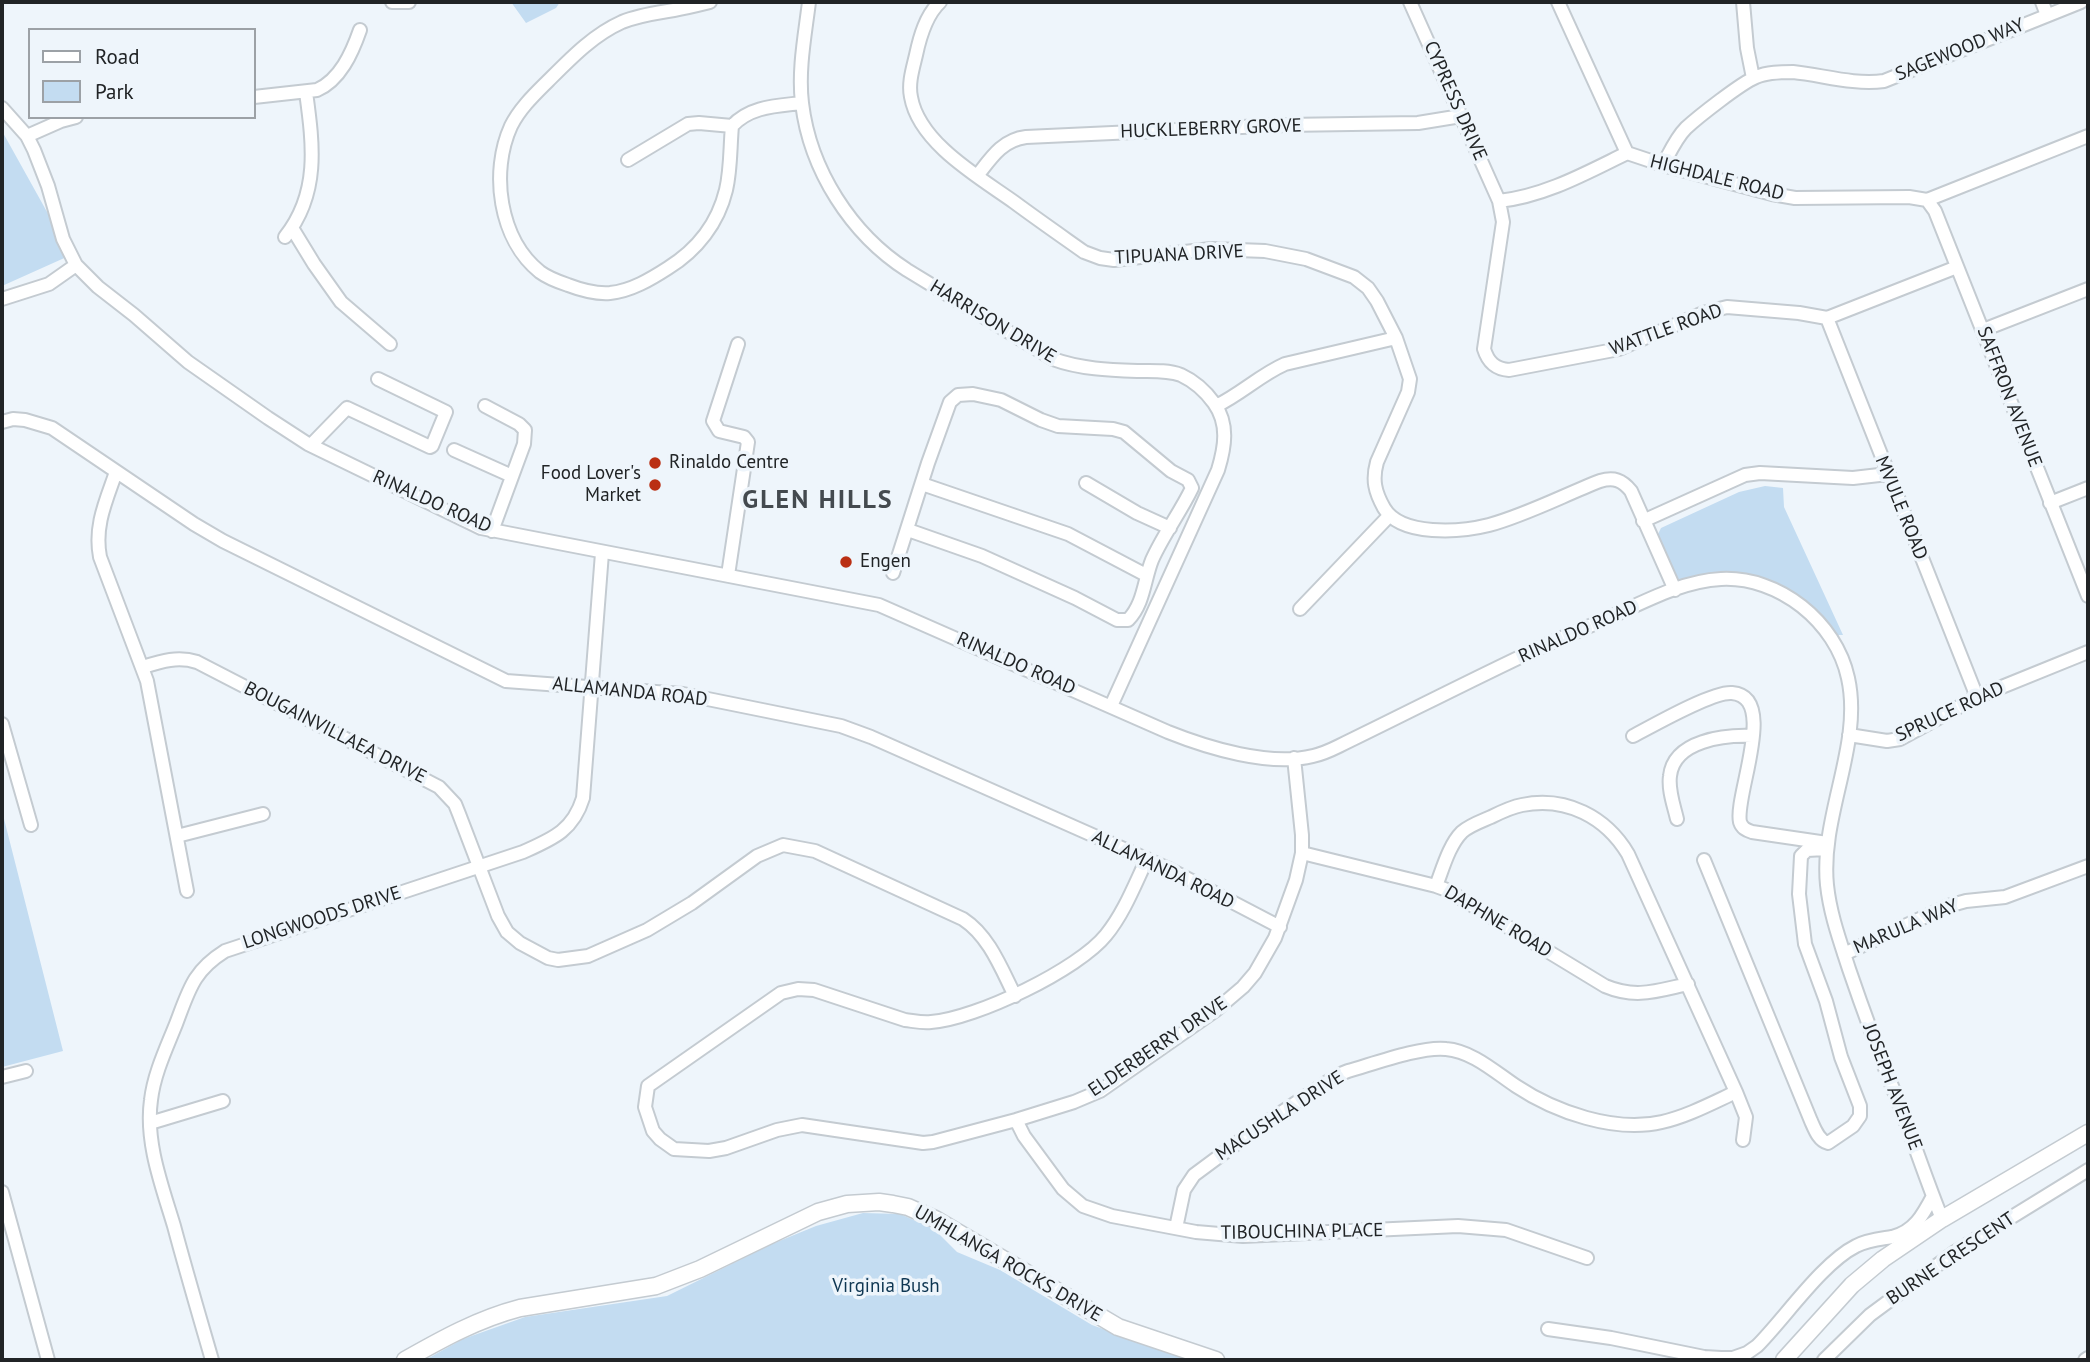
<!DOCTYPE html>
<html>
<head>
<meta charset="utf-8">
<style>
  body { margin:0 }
  #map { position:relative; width:2090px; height:1362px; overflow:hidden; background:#eef5fb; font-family:"PT Sans",sans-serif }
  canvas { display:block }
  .frame { position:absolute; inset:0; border:4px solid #212426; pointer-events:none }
  .legend { position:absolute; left:28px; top:28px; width:228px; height:91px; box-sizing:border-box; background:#eef5fb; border:2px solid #9ca1a6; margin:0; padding:9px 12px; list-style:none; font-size:21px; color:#212426 }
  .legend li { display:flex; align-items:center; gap:14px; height:35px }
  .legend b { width:35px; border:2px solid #9ca1a6 }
</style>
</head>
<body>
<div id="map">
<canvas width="2090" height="1362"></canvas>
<div class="frame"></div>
<ul class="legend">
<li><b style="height:9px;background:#fff"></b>Road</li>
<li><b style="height:19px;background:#c3dcf1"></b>Park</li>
</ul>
</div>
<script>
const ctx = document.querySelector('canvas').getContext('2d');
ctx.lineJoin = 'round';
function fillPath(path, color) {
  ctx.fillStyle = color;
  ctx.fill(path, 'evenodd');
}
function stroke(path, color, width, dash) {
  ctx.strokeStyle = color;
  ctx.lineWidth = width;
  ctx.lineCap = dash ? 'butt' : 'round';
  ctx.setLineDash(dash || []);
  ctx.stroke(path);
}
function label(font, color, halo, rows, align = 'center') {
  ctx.font = font + ' "PT Sans",sans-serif';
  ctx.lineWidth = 7;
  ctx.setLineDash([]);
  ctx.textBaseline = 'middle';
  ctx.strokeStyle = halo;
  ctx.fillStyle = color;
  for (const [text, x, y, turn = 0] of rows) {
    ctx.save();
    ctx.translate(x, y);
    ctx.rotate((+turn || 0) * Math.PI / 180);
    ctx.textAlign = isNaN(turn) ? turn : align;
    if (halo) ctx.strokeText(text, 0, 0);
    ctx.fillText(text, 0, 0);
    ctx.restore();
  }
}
fillPath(new Path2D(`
  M 511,2 L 560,2 L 556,8 L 526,23 Z
  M 2,131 L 71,255 L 2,286 Z
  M 1765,486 L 1783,488 L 1784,507 L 1843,635 L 1836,635 L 1816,612 L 1771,589 L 1718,579 L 1678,592 L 1656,538 L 1661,528 L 1739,492 Z
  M 2,811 L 63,1051 L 2,1067 Z
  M 863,1213 L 900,1214 L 934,1229 L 957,1252 L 1000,1270 L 1092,1325 L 1190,1360 L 425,1360 L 463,1339 L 525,1317 L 667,1296 L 772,1244 L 816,1226 Z`), '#c3dcf1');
const minor = new Path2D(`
  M 392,2 L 409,2
  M 710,2 C 698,5 686,8 674,10 C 656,13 639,15 622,22 C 593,35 571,58 548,81 C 535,94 520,108 511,126 C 490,172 499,239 540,272 C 548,278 559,282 568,285 C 581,290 596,294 610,293 C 631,291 651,279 668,268 C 697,250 718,223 726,190 C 731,169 730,147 732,126 C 750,106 777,106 802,103
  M 809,2 C 805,35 798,70 802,103 C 810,170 851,234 907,270 L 1053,359 C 1080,369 1110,370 1138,371 C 1152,371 1168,370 1181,375 C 1194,381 1206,392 1214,403 C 1229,424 1225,447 1218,470 L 1111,706
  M 940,2 C 926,15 920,36 916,55 C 913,68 908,83 911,97 C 919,143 979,177 1014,202 C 1037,219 1060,235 1084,252 L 1100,258 L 1114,260 L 1211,249 L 1265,251 L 1306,259 L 1354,277 L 1368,288 L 1377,301 L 1396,338 L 1410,379 L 1408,392 L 1377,462 C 1372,480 1375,492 1384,508 C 1401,537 1461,532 1489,525 C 1526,515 1564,495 1600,481 C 1614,477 1622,480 1631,491 L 1675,590
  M 1410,2 L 1499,201 L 1503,222 L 1484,349 C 1488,362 1495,369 1509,370 L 1619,349 L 1703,313 L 1727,307 L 1799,313 L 1827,318 L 1957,267
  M 1558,2 L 1627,153 L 1663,165 L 1772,194 L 1795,198 L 1909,197 L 1927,200 L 2088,136
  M 1743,2 L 1747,48 L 1753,78
  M 2042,2 L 2047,15
  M 254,97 L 317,90 C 340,80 352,53 360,30
  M 2,108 L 27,136 L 34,150 L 48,186 L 63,239 L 76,265 L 98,287 L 134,315 L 188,362 L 268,418 L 308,444 L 481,528 L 879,605 L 1168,732 C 1208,748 1270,767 1313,756 C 1322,754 1331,750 1339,746 C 1405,714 1471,680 1537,649 C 1560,638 1583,629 1606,619 C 1642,603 1681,581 1721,579 C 1779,576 1836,622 1848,678 C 1863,745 1820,815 1827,885 C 1830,914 1840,941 1849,969 C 1864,1013 1880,1056 1897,1099 C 1913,1139 1926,1180 1942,1219
  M 27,136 L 61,121 L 76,117
  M 628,160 L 688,124 L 699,123 L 732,126
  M 1663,165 C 1670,152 1676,138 1686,128 C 1698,117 1741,83 1756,77 C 1767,72 1781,72 1793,72 C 1823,75 1853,85 1884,81 L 2081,2
  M 977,176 C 991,158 1002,140 1026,137 L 1285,125 L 1418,123 L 1461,116
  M 1927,200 L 1935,211 L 2088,596
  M 1499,201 C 1545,196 1586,173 1627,153
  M 292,228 L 314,264 L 341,302 L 390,344
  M 285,237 C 320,193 313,144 306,92
  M 2,299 L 49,284 L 76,265
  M 1827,318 L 1977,697
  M 1983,330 L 2088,289
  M 485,406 L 519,424 L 525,430 L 524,444 L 492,531
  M 1216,406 C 1241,394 1260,375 1285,364 L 1396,338
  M 2,422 L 13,419 L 25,420 L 52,428 L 194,524 L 223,541 L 506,681 L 683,694 L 841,726 L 871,737 L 1169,869 L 1280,927
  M 311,445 L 347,408 L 430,447 L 432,446 L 446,412 L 378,379
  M 454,450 L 512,476
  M 116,472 C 106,501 94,526 100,557 L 147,681 L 187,891
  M 1086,483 L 1137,513 L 1170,528
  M 922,484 L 1068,534 L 1146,575
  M 2050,503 L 2088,488
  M 1643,521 L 1745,475 L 1760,473 L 1853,478 L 1888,474
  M 893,573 L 928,463 L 950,402 L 958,395 L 973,394 L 1001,400 L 1041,420 L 1058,426 L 1113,429 L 1124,432 L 1171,471 L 1188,480 L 1192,488 C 1180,513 1163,535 1152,560 C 1144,580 1144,604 1128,620 L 1117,620 L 1075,598 L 982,556 L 908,530
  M 728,575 L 748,442 L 744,437 L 719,431 L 713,421 L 738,344
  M 1300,609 L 1389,516
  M 143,667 C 162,661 178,656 197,662 L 439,787 L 455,804 L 459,814 L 498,916 L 507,932 L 520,943 L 548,958 L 558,960 L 588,956 L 647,930 L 692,903 L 757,856 L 783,845 L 815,851 L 963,919 C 989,936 1001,968 1015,996
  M 2,724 L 31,825
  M 1849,735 L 1887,741 L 1900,739 L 1977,697 L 2088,652
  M 1633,736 C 1652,726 1713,691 1732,693 C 1779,697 1734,796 1740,822 C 1742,828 1746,830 1752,832 L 1827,843
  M 1677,819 C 1674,806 1668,790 1670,776 C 1674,740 1725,735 1752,736
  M 177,836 L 263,814
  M 1302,853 L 1436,886 L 1447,890 L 1605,986 C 1636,999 1656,991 1688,984
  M 1147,859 C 1135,884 1124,913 1106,935 C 1079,969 976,1019 931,1022 C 922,1023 914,1021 905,1020 L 814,990 L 798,989 L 781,993 L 648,1086 L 645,1107 L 653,1131 L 660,1139 L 674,1149 L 709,1151 L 726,1148 L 777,1130 L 802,1125 L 923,1143 L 933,1142 L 1016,1120 L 1074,1102 L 1100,1091 L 1216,1010 L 1243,987 L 1255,973 L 1275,938 L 1296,880 L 1302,853 L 1302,835 L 1294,758
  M 1704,860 L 1811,1121 C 1815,1130 1819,1141 1828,1143 L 1853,1126 L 1860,1116 L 1860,1106 L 1841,1057 L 1826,1001 L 1805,944 L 1799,894 L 1801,856 L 1807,850 L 1826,849
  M 1436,886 C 1443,868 1449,845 1462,832 C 1470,825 1482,821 1491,817 C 1501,812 1511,807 1522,805 C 1566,796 1606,817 1628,854 L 1736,1092 L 1746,1117 L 1743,1140
  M 1844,954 L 1948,906 L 1966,901 L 2005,897 L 2088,866
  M 2,1077 L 26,1071
  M 1016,1120 L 1024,1136 L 1063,1189 L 1083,1206 L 1112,1216 L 1196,1232 L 1243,1236 L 1458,1226 L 1506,1230 L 1587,1258
  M 150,1123 L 223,1101
  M 2,1192 L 48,1360
  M 1176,1228 L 1184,1190 L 1194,1175 L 1252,1132 L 1338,1075 L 1348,1071 C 1373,1064 1422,1046 1446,1049 C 1472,1051 1495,1072 1516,1086 C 1555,1112 1615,1133 1662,1122 C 1688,1116 1712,1103 1736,1092
  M 1548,1329 L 1611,1338 L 1704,1357 L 1721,1358 L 1733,1358 L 1747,1353 L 1757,1346 C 1785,1318 1822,1263 1856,1246 C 1867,1240 1880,1239 1892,1237 C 1914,1232 1923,1215 1933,1196
  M 212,1360 C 199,1315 186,1271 174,1226 C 162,1186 145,1142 151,1100 C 154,1074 166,1049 176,1024 C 189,990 193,971 225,951 L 523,852 C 552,839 573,831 583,798 L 602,553
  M 1824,1360 L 1870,1315 L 1955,1252 L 2088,1170
  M 2085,1360 L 2088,1358`);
const major = new Path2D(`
  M 405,1360 C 442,1339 478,1319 520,1308 L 656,1286 L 700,1269 L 818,1212 L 847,1204 L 879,1202 L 893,1204 L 908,1207 L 935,1219 L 1118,1327 L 1216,1360
  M 1784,1360 L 1852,1285 L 1883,1259 L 1942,1219 L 2088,1133`);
stroke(minor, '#c4cbd1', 16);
stroke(major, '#c4cbd1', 19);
stroke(minor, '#fff', 12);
stroke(major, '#fff', 16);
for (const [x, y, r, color] of [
  [655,463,7,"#ba2f13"],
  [655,485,7,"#ba2f13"],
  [846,562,7,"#ba2f13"]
]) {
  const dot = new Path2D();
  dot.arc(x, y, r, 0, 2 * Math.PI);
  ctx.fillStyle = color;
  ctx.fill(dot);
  stroke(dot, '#eef5fb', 2.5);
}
label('19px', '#212426', '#eef5fb', [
  ["SAGEWOOD WAY",1960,50,-22],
  ["CYPRESS DRIVE",1455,101,66],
  ["HUCKLEBERRY GROVE",1211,129,-2],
  ["HIGHDALE ROAD",1717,178,14],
  ["TIPUANA DRIVE",1179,255,-3],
  ["HARRISON DRIVE",993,322,31],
  ["WATTLE ROAD",1666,330,-20],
  ["SAFFRON AVENUE",2009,397,69],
  ["RINALDO ROAD",432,502,24],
  ["MVULE ROAD",1901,508,68],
  ["RINALDO ROAD",1578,632,-24],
  ["RINALDO ROAD",1016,664,24],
  ["ALLAMANDA ROAD",630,692,6],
  ["SPRUCE ROAD",1950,712,-25],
  ["BOUGAINVILLAEA DRIVE",335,733,27],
  ["ALLAMANDA ROAD",1163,870,26],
  ["LONGWOODS DRIVE",322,918,-18],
  ["DAPHNE ROAD",1498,922,31],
  ["MARULA WAY",1906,927,-23],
  ["ELDERBERRY DRIVE",1158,1047,-34],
  ["JOSEPH AVENUE",1892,1087,69],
  ["MACUSHLA DRIVE",1280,1116,-33],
  ["TIBOUCHINA PLACE",1302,1232,-1],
  ["BURNE CRESCENT",1951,1259,-34],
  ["UMHLANGA ROCKS DRIVE",1008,1264,30]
]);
label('19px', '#212426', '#eef5fb', [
  ["Rinaldo Centre",669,463],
  ["Food Lover's",641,474,"right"],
  ["Market",641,496,"right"],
  ["Engen",860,562]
], 'left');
label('19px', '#0e3652', '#eef5fb', [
  ["Virginia Bush",886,1287]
]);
ctx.letterSpacing = '2px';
label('bold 26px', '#444a4f', '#eef5fb', [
  ["GLEN HILLS",818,501]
]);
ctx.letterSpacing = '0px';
</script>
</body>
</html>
